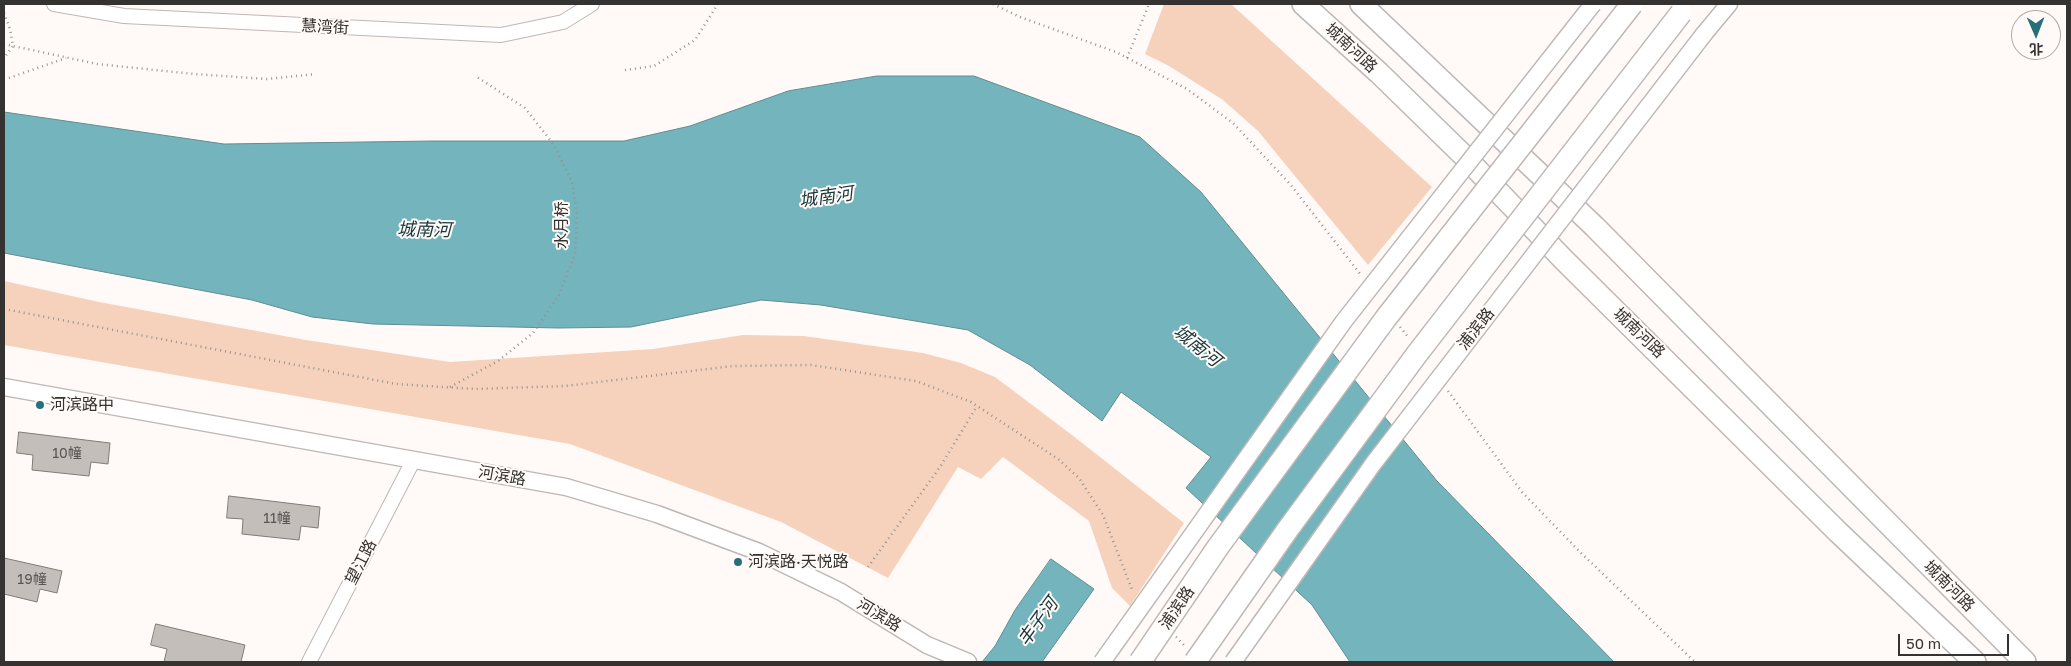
<!DOCTYPE html>
<html>
<head>
<meta charset="utf-8">
<style>
  body { margin:0 }
  #map { position:relative; width:2071px; height:666px; overflow:hidden; background:#fffaf7; font-family:"Golos Text","Noto Sans SC",sans-serif }
  canvas { display:block }
  .frame { position:absolute; inset:0; border:5px solid #353331; pointer-events:none }
  .north { position:absolute; left:2011px; top:10px; width:50px; height:50px; box-sizing:border-box; background:#fffaf7; border:1px solid #aeaaa8; border-radius:50%; rotate:179deg; font-size:14px; font-weight:700; line-height:20px; text-align:center; color:#353331 }
  .north::after { content:''; display:block; margin:auto; width:18px; height:22px; background:#267078; clip-path:polygon(50% 0,100% 100%,50% 72%,0 100%) }
  .scale { position:absolute; left:1898px; top:634px; width:111px; height:22px; box-sizing:border-box; border:2px solid #353331; border-top:0; padding-left:6px; font-size:15px; line-height:18px; white-space:nowrap; color:#353331; -webkit-text-stroke:4px #fffaf7; paint-order:stroke }
</style>
</head>
<body>
<div id="map">
<canvas width="2071" height="666"></canvas>
<div class="frame"></div>
<div class="north">北</div>
<div class="scale">50 m</div>
</div>
<script>
const ctx = document.querySelector('canvas').getContext('2d');
ctx.lineJoin = 'round';
function fillPath(path, color) {
  ctx.fillStyle = color;
  ctx.fill(path, 'evenodd');
}
function stroke(path, color, width, dash) {
  ctx.strokeStyle = color;
  ctx.lineWidth = width;
  ctx.lineCap = dash ? 'butt' : 'round';
  ctx.setLineDash(dash || []);
  ctx.stroke(path);
}
function label(font, color, halo, rows, align = 'center') {
  ctx.font = font + ' "Golos Text","Noto Sans SC",sans-serif';
  ctx.lineWidth = 4;
  ctx.setLineDash([]);
  ctx.textBaseline = 'middle';
  ctx.strokeStyle = halo;
  ctx.fillStyle = color;
  for (const [text, x, y, turn = 0] of rows) {
    ctx.save();
    ctx.translate(x, y);
    ctx.rotate((+turn || 0) * Math.PI / 180);
    ctx.textAlign = isNaN(turn) ? turn : align;
    if (halo) ctx.strokeText(text, 0, 0);
    ctx.fillText(text, 0, 0);
    ctx.restore();
  }
}
fillPath(new Path2D(`
  M 1164,4 L 1231,4 L 1432,187 L 1368,265 L 1258,131 L 1223,100 L 1169,66 L 1145,54 Z
  M 4,281 L 99,302 L 306,340 L 450,362 L 653,349 L 743,335 L 804,336 L 923,353 L 961,363 L 995,377 L 1072,435 L 1184,523 L 1130,606 L 1112,588 L 1089,521 L 1003,457 L 981,479 L 958,467 L 888,578 L 781,522 L 570,444 L 4,345 Z`), '#f6d2bc');
const water = new Path2D(`
  M 877,76 L 974,76 L 1140,137 L 1201,192 L 1437,481 L 1614,662 L 1350,662 L 1312,605 L 1186,488 L 1211,457 L 1121,392 L 1102,421 L 1030,365 L 968,330 L 821,305 L 761,300 L 631,327 L 558,328 L 373,324 L 312,317 L 252,300 L 4,253 L 4,112 L 224,144 L 433,141 L 624,141 L 690,126 L 788,91 Z
  M 1051,559 L 1094,589 L 1042,662 L 982,662 L 995,646 L 1015,610 Z`);
fillPath(water, '#74b4bc');
stroke(water, '#618d92', 1);
const building = new Path2D(`
  M 19,432 L 110,443 L 108,464 L 91,462 L 89,476 L 32,470 L 33,455 L 17,453 Z
  M 229,496 L 320,507 L 318,528 L 301,526 L 299,540 L 242,534 L 243,519 L 227,518 Z
  M 4,558 L 62,571 L 57,593 L 40,589 L 37,602 L 4,594 Z
  M 156,624 L 245,645 L 241,662 L 164,662 L 167,649 L 151,645 Z`);
fillPath(building, '#c4beba');
stroke(building, '#807b77', 1);
const minor = new Path2D(`
  M 54,4 L 124,16 L 501,35 L 563,22 L 592,4
  M 309,662 L 413,461`);
const tertiary = new Path2D(`
  M 1704,34 L 1729,4
  M 4,387 L 566,487 L 657,514 L 759,552 L 841,592 L 927,645 L 968,662`);
const primary = new Path2D(`
  M 1303,4 L 1379,73 L 1462,154 L 1563,259 L 1838,532 L 1975,662
  M 1361,4 L 1595,227 L 2025,662`);
stroke(minor, '#beb8b5', 16);
stroke(tertiary, '#beb8b5', 19);
stroke(primary, '#beb8b5', 24);
stroke(new Path2D(`
  M 993,4 L 1020,17 L 1116,52 L 1187,89 L 1233,123 L 1290,184 L 1361,275
  M 4,13 L 10,29 L 13,46 L 4,58
  M 4,44 L 97,64 L 194,74 L 267,79 L 316,74
  M 1127,58 L 1149,4
  M 625,70 L 654,66 L 695,40 L 718,4
  M 4,78 L 9,78 L 66,58
  M 4,309 L 396,384 L 475,389 L 565,386 L 733,366 L 811,365 L 916,381 L 971,402 L 1058,459 L 1079,478 L 1103,515 L 1133,592
  M 1400,327 L 1408,337
  M 450,387 L 498,361 L 533,333 L 559,295 L 575,254 L 577,215 L 572,182 L 554,145 L 525,108 L 477,77
  M 1448,391 L 1522,492 L 1579,551 L 1695,662
  M 868,567 L 940,467 L 977,406
  M 1176,637 L 1185,646`), '#969290', 2.5, [1, 4]);
stroke(minor, '#fff', 14);
stroke(tertiary, '#fff', 16);
stroke(primary, '#fff', 21);
const tertiaryBridge = new Path2D(`
  M 1102,662 L 1344,321 L 1593,4
  M 1233,662 L 1373,464 L 1704,34`);
const primaryBridge = new Path2D(`
  M 1140,662 L 1218,547 L 1386,318 L 1632,4
  M 1195,662 L 1288,529 L 1417,354 L 1681,13`);
stroke(tertiaryBridge, '#beb8b5', 19, []);
stroke(primaryBridge, '#beb8b5', 24, []);
stroke(tertiaryBridge, '#fff', 16);
stroke(primaryBridge, '#fff', 21);
for (const [x, y, r, color] of [
  [40,405,5,"#267078"],
  [738,562,5,"#267078"]
]) {
  const dot = new Path2D();
  dot.arc(x, y, r, 0, 2 * Math.PI);
  ctx.fillStyle = color;
  ctx.fill(dot);
  stroke(dot, '#fffaf7', 2);
}
label('14px', '#595653', null, [
  ["10幢",67,454],
  ["11幢",277,519],
  ["19幢",32,580]
]);
label('16px', '#353331', '#fffaf7', [
  ["慧湾街",325,27,3],
  ["城南河路",1351,48,43],
  ["水月桥",562,225,-90],
  ["浦滨路",1476,329,-52],
  ["城南河路",1639,333,44],
  ["河滨路",502,476,10],
  ["望江路",361,562,-63],
  ["城南河路",1949,586,45],
  ["浦滨路",1177,608,-56],
  ["河滨路",879,615,31]
]);
label('16px', '#353331', '#fffaf7', [
  ["河滨路中",50,405],
  ["河滨路·天悦路",748,562]
], 'left');
label('italic 18px', '#16373b', '#fffaf7', [
  ["城南河",826,197,-8],
  ["城南河",424,230,1],
  ["城南河",1197,346,39],
  ["丰子河",1038,622,-54]
]);
</script>
</body>
</html>
